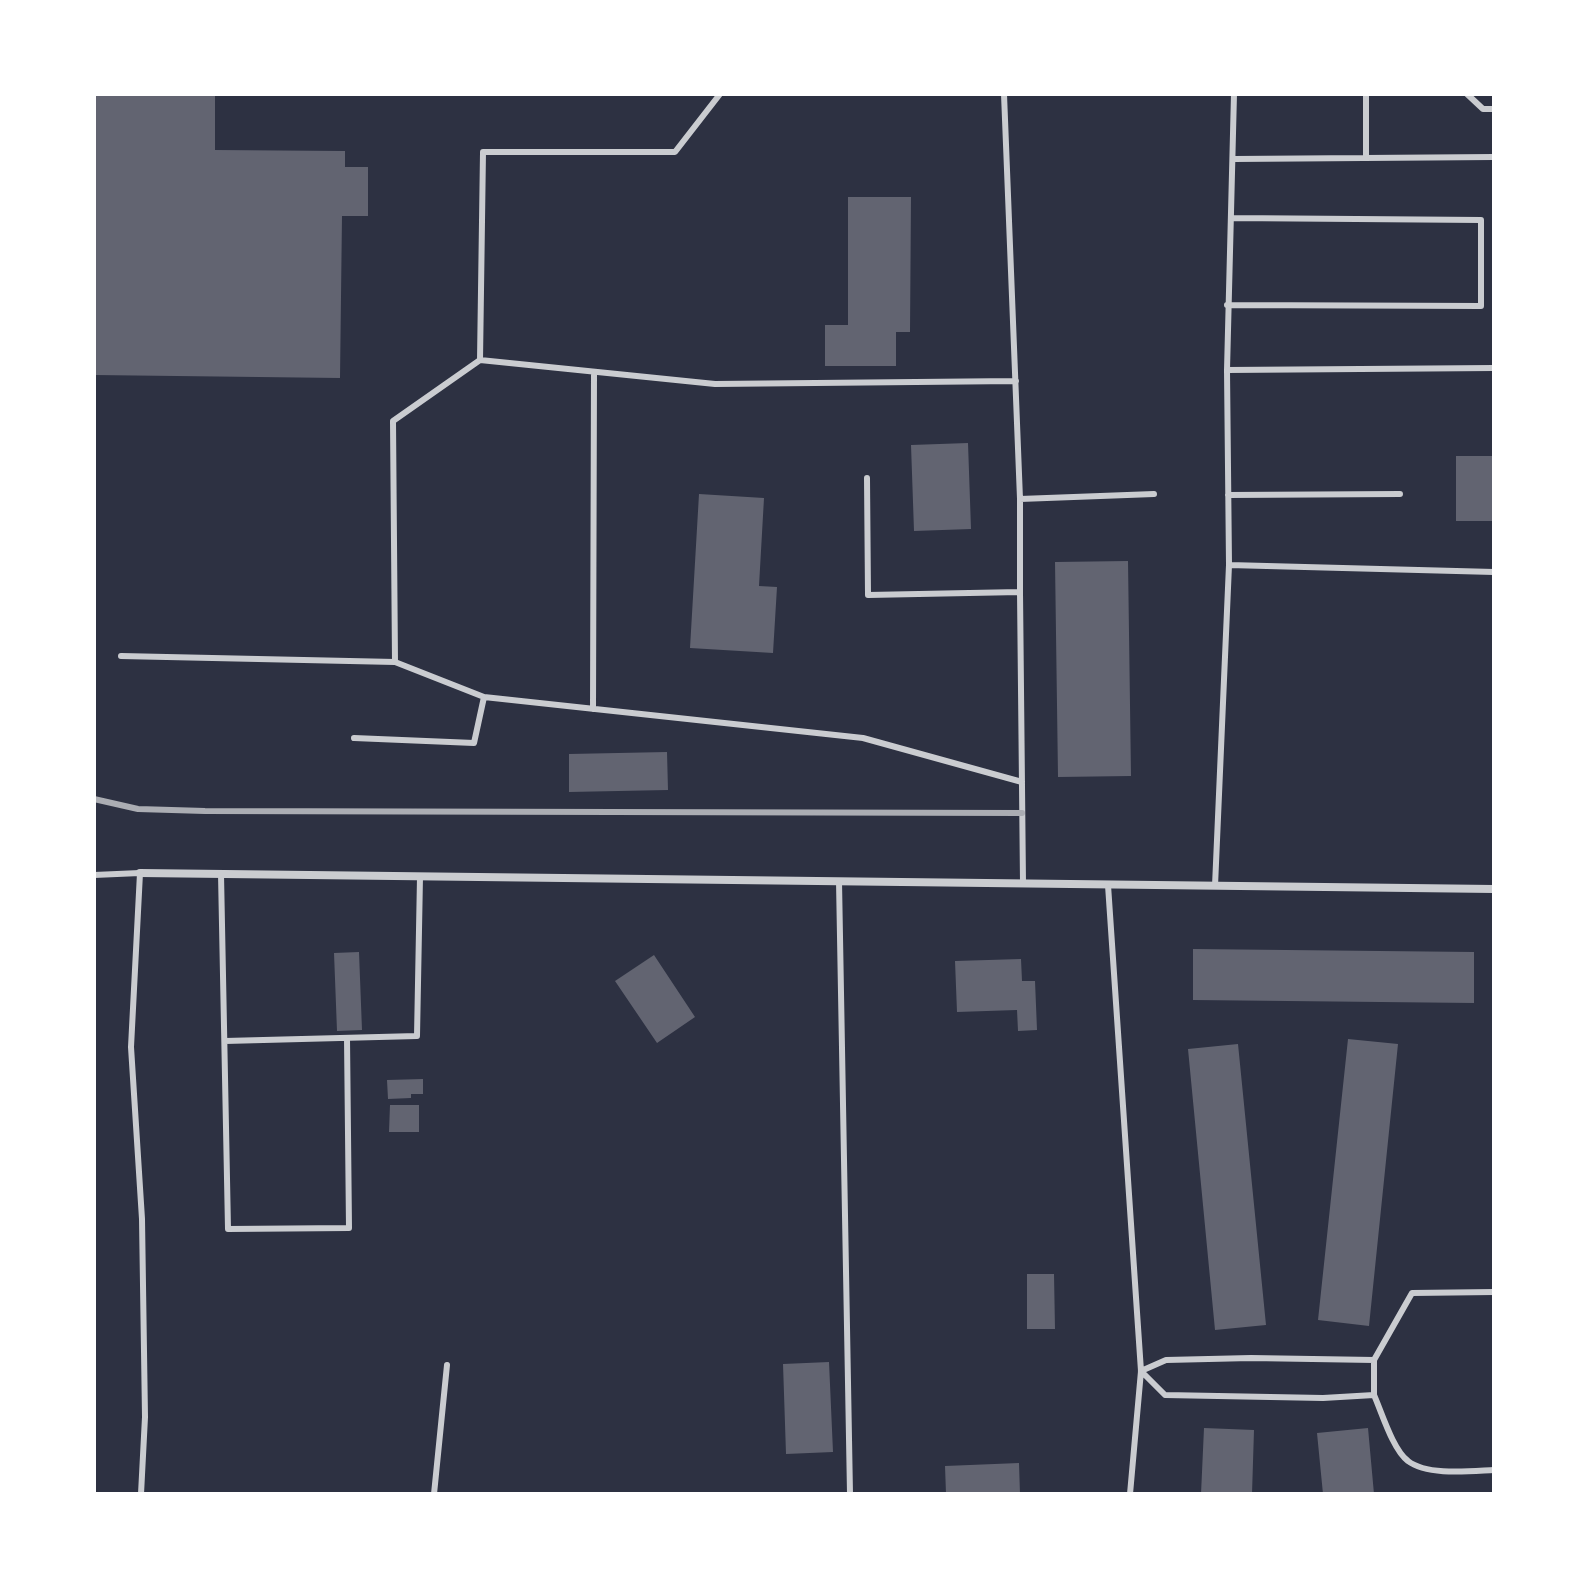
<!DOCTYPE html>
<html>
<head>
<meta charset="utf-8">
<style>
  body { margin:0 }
  #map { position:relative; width:1588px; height:1588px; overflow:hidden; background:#2d3142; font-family:Georgia,serif }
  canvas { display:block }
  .frame { position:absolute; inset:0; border:96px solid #fff; pointer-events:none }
</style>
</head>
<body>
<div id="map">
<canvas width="1588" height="1588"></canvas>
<div class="frame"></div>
</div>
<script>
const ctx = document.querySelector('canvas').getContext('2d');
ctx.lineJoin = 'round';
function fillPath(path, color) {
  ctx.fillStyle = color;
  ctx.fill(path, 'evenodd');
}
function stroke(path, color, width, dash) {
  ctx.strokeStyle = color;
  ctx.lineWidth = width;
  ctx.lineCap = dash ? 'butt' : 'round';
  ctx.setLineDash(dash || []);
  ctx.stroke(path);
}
fillPath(new Path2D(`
  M 94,94 L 215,94 L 215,150 L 345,151 L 345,167 L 368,167 L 368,216 L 342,216 L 340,378 L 94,375 Z
  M 848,197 L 911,197 L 910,332 L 896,332 L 896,366 L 825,366 L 825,325 L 848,325 Z
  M 968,443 L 971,529 L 914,531 L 911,445 Z
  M 1456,456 L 1494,456 L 1494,521 L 1456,521 Z
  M 699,494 L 764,498 L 759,586 L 777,587 L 773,653 L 690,648 Z
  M 1128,561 L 1131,776 L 1058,777 L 1055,562 Z
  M 667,752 L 668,790 L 569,792 L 569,754 Z
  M 1193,949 L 1474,952 L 1474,1003 L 1193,1000 Z
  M 359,952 L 362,1030 L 337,1031 L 334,953 Z
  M 654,955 L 695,1017 L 657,1043 L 615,981 Z
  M 1021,959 L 1022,981 L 1035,981 L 1037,1030 L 1018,1031 L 1017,1010 L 957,1012 L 955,961 Z
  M 1348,1039 L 1398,1044 L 1369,1326 L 1318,1320 Z
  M 1238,1044 L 1266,1325 L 1215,1330 L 1188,1049 Z
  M 423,1079 L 423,1094 L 411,1094 L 411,1098 L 388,1099 L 387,1080 Z
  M 390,1105 L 419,1105 L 419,1132 L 389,1132 Z
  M 1027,1274 L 1054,1274 L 1055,1329 L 1027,1329 Z
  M 829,1362 L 833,1452 L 786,1454 L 783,1364 Z
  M 1204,1428 L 1254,1430 L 1252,1494 L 1201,1494 Z
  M 1368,1428 L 1374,1494 L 1323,1494 L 1317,1433 Z
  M 1019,1463 L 1020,1494 L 946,1494 L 945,1466 Z`), '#626471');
stroke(new Path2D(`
  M 1004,94 L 1020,499
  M 1467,94 L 1483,109 L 1494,109
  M 1366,158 L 1366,94
  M 1234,159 L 1494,157
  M 1227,305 L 1481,306 L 1481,220 L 1231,218
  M 480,360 L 715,384 L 1016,381
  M 1227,370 L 1234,94
  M 867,478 L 868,595 L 1020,592 L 1023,883
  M 1228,495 L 1400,494
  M 1229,565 L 1227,370 L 1494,368
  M 1020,592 L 1020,499 L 1154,494
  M 121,656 L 395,662
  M 484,697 L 395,662 L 393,421 L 480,360 L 483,152 L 675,152 L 720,94
  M 593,709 L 594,372
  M 354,738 L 474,743 L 484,697 L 863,738 L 1022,782
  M 221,874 L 228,1229 L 349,1228 L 347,1038
  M 94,875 L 140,873 L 131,1047 L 142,1219 L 145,1417 L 141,1494
  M 839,881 L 850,1494
  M 1108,885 L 1141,1371 L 1130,1494
  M 1215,886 L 1229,565 L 1494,572
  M 225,1041 L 417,1036 L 420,877
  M 1374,1360 L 1374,1395
  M 1141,1371 L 1165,1395 L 1323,1398 L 1374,1395 C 1382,1413 1393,1450 1408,1461 C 1427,1476 1471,1471 1494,1470
  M 1141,1371 L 1166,1360 L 1251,1358 L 1374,1360 L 1412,1293 L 1494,1292
  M 434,1494 L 447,1365`), '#caccd0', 6);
stroke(new Path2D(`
  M 140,873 L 1494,889`), '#caccd0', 8);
stroke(new Path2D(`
  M 94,799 L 138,809 L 205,811 L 1022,813`), '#abadb3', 6);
</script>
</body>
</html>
